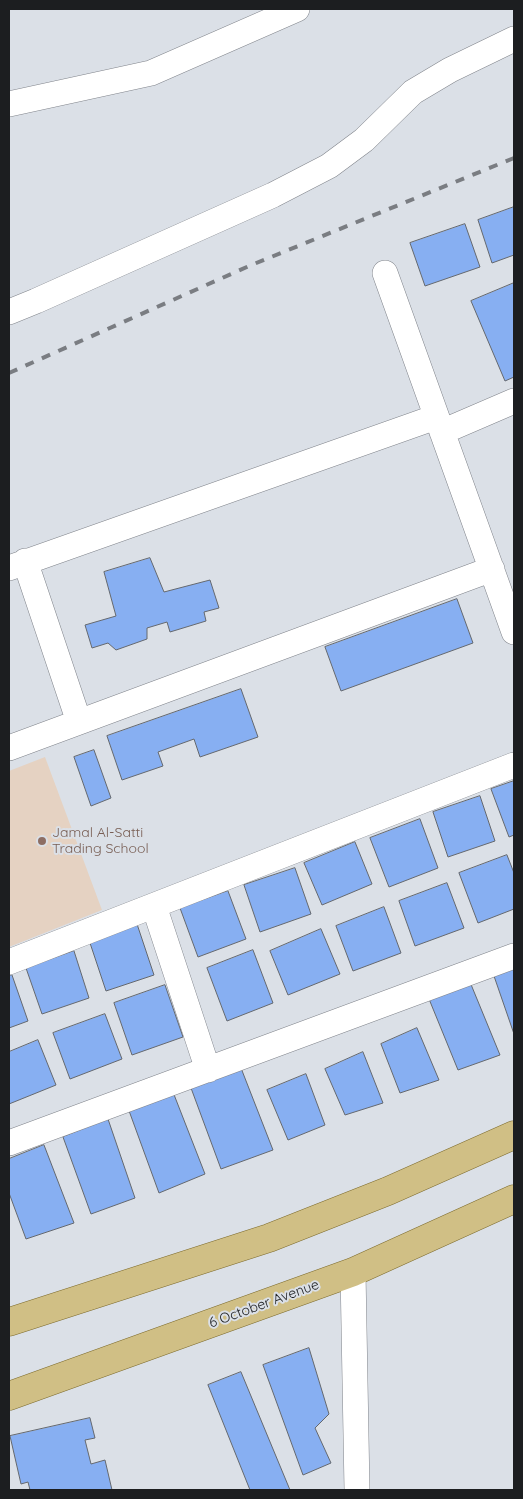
<!DOCTYPE html>
<html>
<head>
<meta charset="utf-8">
<style>
  body { margin:0 }
  #map { position:relative; width:523px; height:1499px; overflow:hidden; background:#dbe0e7; font-family:Quicksand,sans-serif }
  canvas { display:block }
  .frame { position:absolute; inset:0; border:10px solid #1c1e20; pointer-events:none }
</style>
</head>
<body>
<div id="map">
<canvas width="523" height="1499"></canvas>
<div class="frame"></div>
</div>
<script>
const ctx = document.querySelector('canvas').getContext('2d');
ctx.lineJoin = 'round';
function fillPath(path, color) {
  ctx.fillStyle = color;
  ctx.fill(path, 'evenodd');
}
function stroke(path, color, width, dash) {
  ctx.strokeStyle = color;
  ctx.lineWidth = width;
  ctx.lineCap = dash ? 'butt' : 'round';
  ctx.setLineDash(dash || []);
  ctx.stroke(path);
}
function label(font, color, halo, rows, align = 'center') {
  ctx.font = font + ' Quicksand,sans-serif';
  ctx.lineWidth = 4;
  ctx.setLineDash([]);
  ctx.textBaseline = 'middle';
  ctx.strokeStyle = halo;
  ctx.fillStyle = color;
  for (const [text, x, y, turn = 0] of rows) {
    ctx.save();
    ctx.translate(x, y);
    ctx.rotate((+turn || 0) * Math.PI / 180);
    ctx.textAlign = isNaN(turn) ? turn : align;
    if (halo) ctx.strokeText(text, 0, 0);
    ctx.fillText(text, 0, 0);
    ctx.restore();
  }
}
fillPath(new Path2D(`
  M 45,757 L 102,910 L 9,947 L 9,771 Z`), '#e5d2c2');
const building = new Path2D(`
  M 514,207 L 514,255 L 492,263 L 478,220 Z
  M 465,224 L 480,267 L 425,286 L 410,243 Z
  M 514,283 L 514,377 L 505,381 L 471,301 Z
  M 150,558 L 164,592 L 210,580 L 219,608 L 204,612 L 206,621 L 170,632 L 167,622 L 147,628 L 147,639 L 116,650 L 108,643 L 92,648 L 85,625 L 116,616 L 104,572 Z
  M 457,599 L 473,643 L 341,691 L 325,647 Z
  M 241,689 L 258,737 L 200,757 L 194,739 L 158,752 L 163,766 L 122,780 L 107,736 Z
  M 94,750 L 111,798 L 91,806 L 74,757 Z
  M 514,781 L 514,835 L 509,837 L 491,789 Z
  M 480,796 L 495,841 L 448,857 L 433,812 Z
  M 420,819 L 438,868 L 389,887 L 370,838 Z
  M 355,842 L 372,884 L 322,905 L 304,863 Z
  M 507,855 L 514,873 L 514,909 L 478,923 L 459,873 Z
  M 295,868 L 311,914 L 260,932 L 244,885 Z
  M 447,883 L 464,928 L 415,946 L 399,901 Z
  M 228,891 L 246,939 L 198,957 L 180,908 Z
  M 384,907 L 401,953 L 353,971 L 336,926 Z
  M 137,924 L 154,975 L 106,991 L 89,940 Z
  M 321,929 L 340,974 L 288,995 L 270,951 Z
  M 253,950 L 273,1003 L 227,1021 L 207,968 Z
  M 74,951 L 89,998 L 42,1014 L 26,968 Z
  M 514,968 L 514,1034 L 494,976 Z
  M 12,975 L 28,1021 L 9,1028 L 9,976 Z
  M 470,982 L 500,1055 L 458,1070 L 429,999 Z
  M 165,985 L 183,1037 L 132,1055 L 114,1003 Z
  M 105,1014 L 122,1059 L 70,1079 L 53,1033 Z
  M 417,1028 L 439,1080 L 400,1093 L 381,1044 Z
  M 38,1040 L 56,1085 L 9,1104 L 9,1052 Z
  M 363,1052 L 383,1103 L 345,1115 L 325,1069 Z
  M 241,1068 L 273,1150 L 221,1169 L 191,1088 Z
  M 306,1074 L 325,1125 L 288,1140 L 267,1090 Z
  M 173,1092 L 205,1174 L 159,1193 L 128,1108 Z
  M 108,1119 L 135,1198 L 91,1214 L 63,1137 Z
  M 44,1145 L 74,1223 L 26,1239 L 9,1193 L 9,1159 Z
  M 309,1348 L 329,1414 L 315,1428 L 331,1463 L 303,1475 L 263,1365 Z
  M 241,1372 L 290,1490 L 250,1490 L 208,1385 Z
  M 90,1418 L 95,1438 L 85,1440 L 91,1464 L 105,1460 L 112,1490 L 30,1490 L 28,1482 L 21,1484 L 10,1436 Z`);
fillPath(building, '#87aff2');
stroke(building, '#64686e', 1);
const minor = new Path2D(`
  M 9,104 L 151,73 L 297,9
  M 385,273 L 514,632
  M 9,312 L 36,301 L 273,195 L 329,166 L 364,140 L 413,92 L 450,70 L 514,39
  M 442,432 L 514,401
  M 25,561 L 79,722
  M 9,568 L 436,417
  M 9,748 L 492,569
  M 154,906 L 208,1070
  M 9,962 L 514,765
  M 9,1143 L 514,956
  M 353,1272 L 357,1490`);
const major = new Path2D(`
  M 9,1322 L 269,1238 L 388,1191 L 514,1135
  M 9,1396 L 353,1272 L 514,1199`);
stroke(minor, '#80848b', 26);
stroke(major, '#7d6b2d', 29);
stroke(minor, '#fff', 25);
stroke(major, '#d0bf85', 28);
stroke(new Path2D(`
  M 9,373 L 249,266 L 514,158`), '#7a7d82', 4, [9, 9]);
for (const [x, y, r, color] of [
  [42,841,5,"#8d6e63"]
]) {
  const dot = new Path2D();
  dot.arc(x, y, r, 0, 2 * Math.PI);
  ctx.fillStyle = color;
  ctx.fill(dot);
  stroke(dot, '#dbe0e7', 2);
}
label('14px', '#785e54', '#dbe0e7', [
  ["Jamal Al-Satti",52,833],
  ["Trading School",52,849]
], 'left');
label('14px', '#1c1e20', '#dbe0e7', [
  ["6 October Avenue",264,1304,-20]
]);
</script>
</body>
</html>
